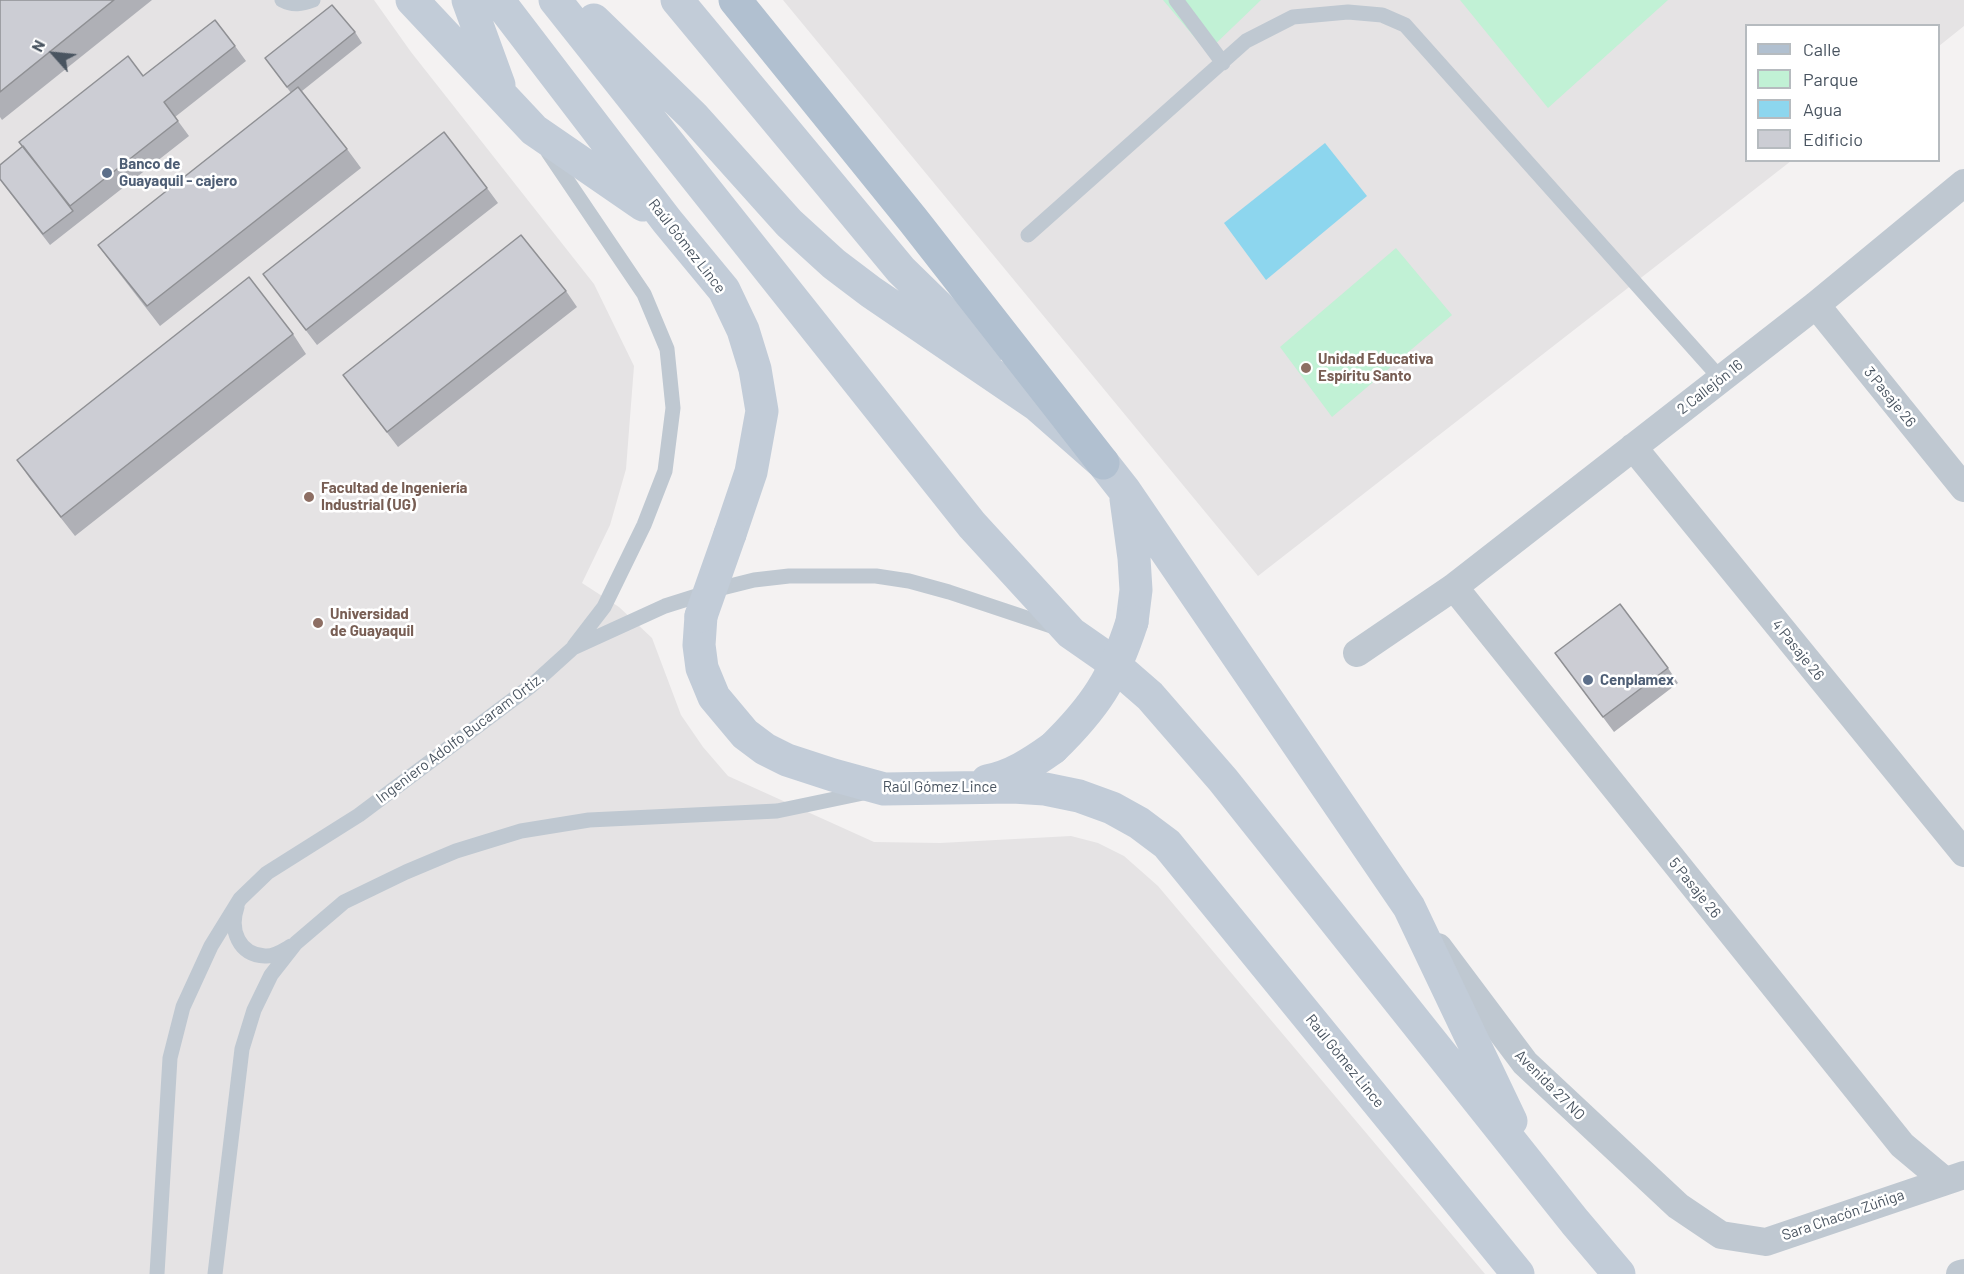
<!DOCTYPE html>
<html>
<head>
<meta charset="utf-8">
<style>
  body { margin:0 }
  #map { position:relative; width:1964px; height:1274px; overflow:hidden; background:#f4f2f2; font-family:Barlow,sans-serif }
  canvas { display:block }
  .legend { position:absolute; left:1745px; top:24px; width:195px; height:138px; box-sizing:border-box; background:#fff; border:2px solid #b6bbbf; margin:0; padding:8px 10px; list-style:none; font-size:18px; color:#495460 }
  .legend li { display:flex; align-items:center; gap:12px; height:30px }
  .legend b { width:30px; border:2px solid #b6bbbf }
  .north { position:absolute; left:24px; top:24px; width:60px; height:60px; -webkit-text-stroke:4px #fff; paint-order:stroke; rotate:297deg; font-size:16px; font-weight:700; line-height:24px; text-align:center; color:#495460 }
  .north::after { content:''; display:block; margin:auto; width:21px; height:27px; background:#495460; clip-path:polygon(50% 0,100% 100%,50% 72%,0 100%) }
</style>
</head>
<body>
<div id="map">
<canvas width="1964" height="1274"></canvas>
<ul class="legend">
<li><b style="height:8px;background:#b1c0d0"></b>Calle</li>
<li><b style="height:16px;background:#c1f1d5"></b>Parque</li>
<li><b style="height:16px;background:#8dd6ee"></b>Agua</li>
<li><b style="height:16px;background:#cccdd4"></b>Edificio</li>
</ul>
<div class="north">N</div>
</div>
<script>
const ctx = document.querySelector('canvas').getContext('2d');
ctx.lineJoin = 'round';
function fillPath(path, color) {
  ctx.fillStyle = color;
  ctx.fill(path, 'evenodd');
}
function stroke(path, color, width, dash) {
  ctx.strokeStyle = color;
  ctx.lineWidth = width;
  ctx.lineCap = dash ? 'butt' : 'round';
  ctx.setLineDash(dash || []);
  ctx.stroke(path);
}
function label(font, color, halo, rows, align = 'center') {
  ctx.font = font + ' Barlow,sans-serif';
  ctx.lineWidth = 5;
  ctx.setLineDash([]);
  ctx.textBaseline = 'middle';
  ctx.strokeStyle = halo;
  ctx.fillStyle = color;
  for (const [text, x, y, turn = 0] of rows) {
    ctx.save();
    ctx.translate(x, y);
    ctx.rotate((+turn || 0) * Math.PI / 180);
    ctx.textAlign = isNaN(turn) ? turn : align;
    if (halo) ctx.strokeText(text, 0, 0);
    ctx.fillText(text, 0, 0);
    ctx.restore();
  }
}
fillPath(new Path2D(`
  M 0,0 L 374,0 L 411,52 L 594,284 L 634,366 L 626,469 L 610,525 L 582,583 L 619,607 L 652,638 L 681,715 L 703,747 L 728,776 L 874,842 L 940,843 L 1071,836 L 1098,843 L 1124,856 L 1158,886 L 1485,1274 L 0,1274 Z
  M 783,0 L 1964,0 L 1964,26 L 1939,46 L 1938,26 L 1746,26 L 1746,160 L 1791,161 L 1258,576 Z`), '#e5e3e4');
fillPath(new Path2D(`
  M 1163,0 L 1261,0 L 1207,52 Z
  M 1460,0 L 1668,0 L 1548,108 Z
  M 1396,248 L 1452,315 L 1332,417 L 1280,347 Z`), '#c1f1d5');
fillPath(new Path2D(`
  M 1325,143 L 1367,196 L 1266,280 L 1224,223 Z`), '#8dd6ee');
stroke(new Path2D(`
  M 282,0 C 293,6 302,4 313,0
  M 1176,0 L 1223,63
  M 548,152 L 644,294 L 667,349 L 673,408 L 665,471 L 644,525 L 604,607 L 574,646
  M 1028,235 L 1246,41 L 1293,17 L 1348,12 L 1382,15 L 1405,25 L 1721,379
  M 237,907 C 229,930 239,955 265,956 C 274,957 284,950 291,946
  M 157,1274 L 170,1058 L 183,1007 L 211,946 L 240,899 L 267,873 L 359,815 L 531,686 L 573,648 L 665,606 L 722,588 L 754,580 L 789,576 L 876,576 L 909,581 L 949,592 L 1057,628
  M 215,1274 L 242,1049 L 254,1010 L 271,975 L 296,943 L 344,902 L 406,872 L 456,851 L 521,831 L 589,820 L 777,811 L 868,792`), '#bfc8d1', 15);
stroke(new Path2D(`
  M 1816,305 L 1964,488
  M 1633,447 L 1964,853
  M 1454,587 L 1902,1145 L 1945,1181
  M 1357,653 L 1454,587 L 1816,305 L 1964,183
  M 1438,947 L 1525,1063 L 1678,1206 L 1721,1235 L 1766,1242 L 1964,1175
  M 1960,1274 L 1964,1273`), '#bfc8d1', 28);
stroke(new Path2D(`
  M 412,0 L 534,130 L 643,205
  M 468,0 L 499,85
  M 498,0 L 667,221 L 724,290 L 743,330 L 755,369 L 762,411 L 751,472 L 730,534
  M 555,0 L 972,525 L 1071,633 L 1104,656 L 1150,696 L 1223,780 L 1575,1222 L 1619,1274
  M 677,0 L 901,270 L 986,353
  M 594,20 L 693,116 L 789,223 L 834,264 L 871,292 L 1037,405 L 1103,463 L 1125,491 L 1409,907 L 1511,1121
  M 1126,499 L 1134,558 L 1136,590 L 1132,622
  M 701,616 L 699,645 L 702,668 L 714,697 L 745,734 L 765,749 L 787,760 L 833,775 L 884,789 L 1013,787 L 1045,789 L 1079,796 L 1112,808 L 1139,823 L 1167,844 L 1518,1274
  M 987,781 C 1012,776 1032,763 1053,748`), '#c2ccd8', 33);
stroke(new Path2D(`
  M 735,0 L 913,220 L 1103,463`), '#b1c0d0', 33);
stroke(new Path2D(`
  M 701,616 L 730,534
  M 1053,748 C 1095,707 1114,678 1132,622`), '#c2ccd8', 33);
fillPath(new Path2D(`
  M 0,0 L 152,0 L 2,120 L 0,117 Z
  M 355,32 L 362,43 L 302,91 L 347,149 L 361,168 L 160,326 L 112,264 L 98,245 L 291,93 L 265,58 Z
  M 235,46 L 246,61 L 175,117 L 189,136 L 50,245 L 0,180 L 0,165 L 143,76 Z
  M 487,188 L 498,203 L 317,345 L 263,274 Z
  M 566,291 L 577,307 L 398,447 L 343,375 Z
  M 293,334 L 306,354 L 75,536 L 31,480 L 17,460 Z
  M 1555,653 L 1668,668 L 1678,683 L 1614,732 Z`), '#afb0b6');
const building = new Path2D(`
  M 0,0 L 114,0 L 0,92 Z
  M 332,5 L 355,32 L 287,87 L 265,58 Z
  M 215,20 L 235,46 L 164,102 L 178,121 L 70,206 L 19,142 L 128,56 L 143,76 Z
  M 298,87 L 347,149 L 147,306 L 98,245 Z
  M 444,132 L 487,188 L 306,330 L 263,274 Z
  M 23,146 L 73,211 L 43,234 L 0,179 L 0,165 Z
  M 521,235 L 566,291 L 387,432 L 343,375 Z
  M 249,277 L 293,334 L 61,517 L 17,460 Z
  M 1620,604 L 1668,668 L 1603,717 L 1555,653 Z`);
fillPath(building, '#cccdd4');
stroke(building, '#8f9094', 1.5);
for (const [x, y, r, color] of [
  [107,173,6,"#5c6f8a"],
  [1306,368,6,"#8d6e63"],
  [309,497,6,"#8d6e63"],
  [318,623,6,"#8d6e63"],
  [1588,680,6,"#5c6f8a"]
]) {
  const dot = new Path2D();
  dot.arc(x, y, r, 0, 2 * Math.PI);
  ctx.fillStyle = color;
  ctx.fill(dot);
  stroke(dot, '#fff', 2);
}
label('bold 15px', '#4e5e75', '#fff', [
  ["Banco de",119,164],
  ["Guayaquil - cajero",119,181],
  ["Cenplamex",1600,680]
], 'left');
label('15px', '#495460', '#fff', [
  ["Raúl Gómez Lince",687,246,52],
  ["2 Callejón 16",1710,387,-38],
  ["3 Pasaje 26",1890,397,51],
  ["4 Pasaje 26",1798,650,51],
  ["Ingeniero Adolfo Bucaram Ortiz.",460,738,-37],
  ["Raúl Gómez Lince",940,787],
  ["5 Pasaje 26",1695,888,51],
  ["Raúl Gómez Lince",1345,1061,51],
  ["Avenida 27 NO",1550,1085,45],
  ["Sara Chacón Zúñiga",1843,1215,-19]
]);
label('bold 15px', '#785e54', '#fff', [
  ["Unidad Educativa",1318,359],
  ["Espíritu Santo",1318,376],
  ["Facultad de Ingeniería",321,488],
  ["Industrial (UG)",321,505],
  ["Universidad",330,614],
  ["de Guayaquil",330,631]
], 'left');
</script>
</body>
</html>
